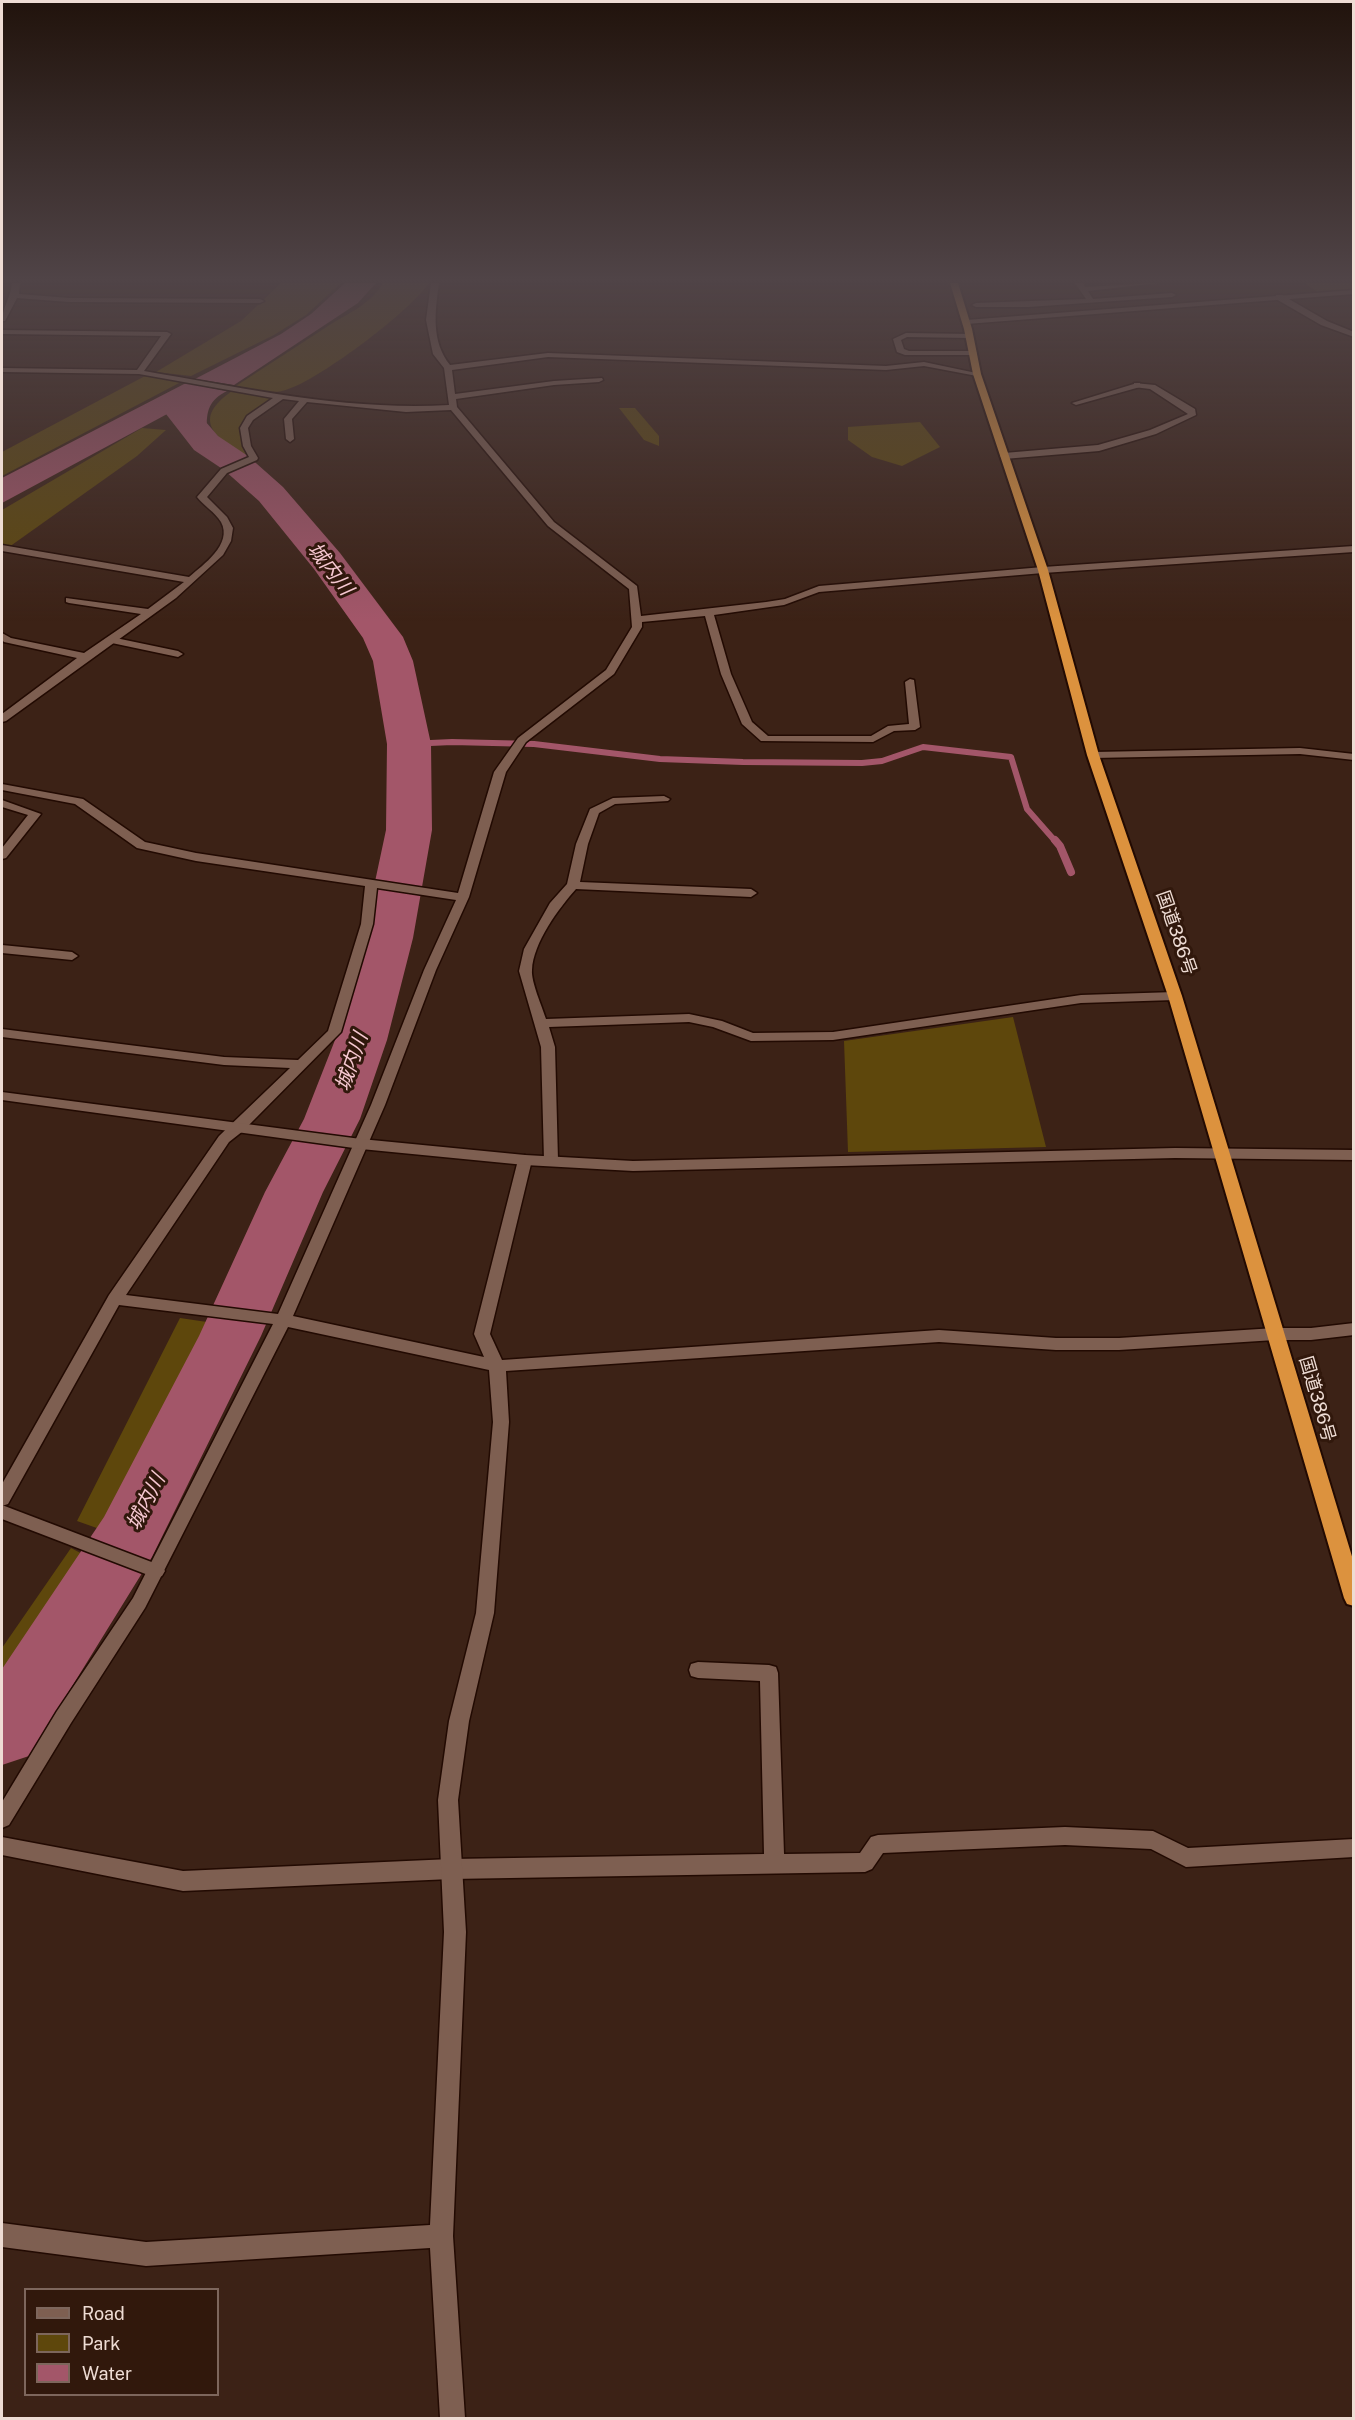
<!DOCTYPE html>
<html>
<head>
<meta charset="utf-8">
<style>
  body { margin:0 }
  #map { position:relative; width:1355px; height:2420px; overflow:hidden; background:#3c2216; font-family:"Public Sans",sans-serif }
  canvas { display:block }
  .frame { position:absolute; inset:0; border:3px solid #eedcd4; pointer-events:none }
  .legend { position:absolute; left:24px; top:2288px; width:195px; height:108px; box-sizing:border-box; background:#31180c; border:2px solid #7d665c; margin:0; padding:8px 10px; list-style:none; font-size:18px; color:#eedcd4 }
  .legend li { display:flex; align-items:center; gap:12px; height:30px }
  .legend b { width:30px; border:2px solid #7d665c }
</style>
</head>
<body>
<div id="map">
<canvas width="1355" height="2420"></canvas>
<div class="frame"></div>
<ul class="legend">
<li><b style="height:8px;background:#7e5f51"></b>Road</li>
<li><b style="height:16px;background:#5e470c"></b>Park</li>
<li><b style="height:16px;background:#a35669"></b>Water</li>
</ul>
</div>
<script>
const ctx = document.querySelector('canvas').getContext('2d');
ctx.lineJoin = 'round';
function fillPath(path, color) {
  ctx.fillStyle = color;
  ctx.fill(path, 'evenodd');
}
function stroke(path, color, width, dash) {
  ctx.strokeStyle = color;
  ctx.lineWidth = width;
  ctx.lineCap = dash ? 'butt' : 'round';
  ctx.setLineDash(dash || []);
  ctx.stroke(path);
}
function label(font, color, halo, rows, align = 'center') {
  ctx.font = font + ' "Public Sans","Noto Sans JP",sans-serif';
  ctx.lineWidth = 6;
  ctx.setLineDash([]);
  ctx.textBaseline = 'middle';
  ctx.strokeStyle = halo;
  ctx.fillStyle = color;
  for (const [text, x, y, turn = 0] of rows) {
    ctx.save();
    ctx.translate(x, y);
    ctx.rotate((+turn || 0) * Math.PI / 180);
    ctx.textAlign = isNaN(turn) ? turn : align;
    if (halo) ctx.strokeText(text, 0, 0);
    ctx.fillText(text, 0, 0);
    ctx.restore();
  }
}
fillPath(new Path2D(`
  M 281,283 L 341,283 L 306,315 L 274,335 L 191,376 L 156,372 L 241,321 Z
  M 383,283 L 429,283 C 411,311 313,385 282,391 C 269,394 249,388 236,386 C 266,366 296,347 325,328 C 347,313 368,307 383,283 Z
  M 1305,283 L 1353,283 L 1353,289 L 1317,292 Z
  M 145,376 L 181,382 L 2,476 L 2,452 Z
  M 232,391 L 272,398 L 248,416 L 239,430 L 246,456 L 243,459 C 215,435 191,420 232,391 Z
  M 619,408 L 635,408 L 659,436 L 659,446 L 644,440 Z
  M 920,422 L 940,447 L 902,466 L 872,457 L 848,440 L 848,427 Z
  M 142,428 L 166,430 L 137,456 L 2,552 L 2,510 Z
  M 1013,1017 L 1046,1147 L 848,1152 L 844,1041 Z
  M 180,1318 L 214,1323 L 108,1532 L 77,1521 Z
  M 71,1548 L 92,1559 L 2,1694 L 2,1648 Z`), '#5e470c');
fillPath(new Path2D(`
  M 345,283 L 376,283 L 358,303 L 234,385 L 195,379 L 281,334 L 311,314 Z
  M 186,383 L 227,391 C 209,400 206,411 207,430 L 242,461 L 221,468 L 188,436 L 169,413 L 2,503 L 2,478 Z`), '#a35669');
stroke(new Path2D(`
  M 409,744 L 452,742 L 534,744 L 660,759 L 743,762 L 862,763 L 882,761 L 923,747 L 1011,757 L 1027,809 L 1056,842`), '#a35669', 6);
stroke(new Path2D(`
  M 1055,840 L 1060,846 L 1071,872`), '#a35669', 8);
fillPath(new Path2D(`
  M 182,404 L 193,407 L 218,436 L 248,456 L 283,487 L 340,553 L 403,637 L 413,661 L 431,744 L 432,830 L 413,938 L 387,1040 L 360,1119 L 323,1192 L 261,1336 L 152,1557 L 29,1756 L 2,1765 L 2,1669 L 104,1517 L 199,1336 L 265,1192 L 304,1119 L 335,1040 L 363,938 L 386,830 L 387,744 L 373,661 L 363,638 L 314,569 L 259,501 L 224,470 L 194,450 L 166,414 L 171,407 Z`), '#a35669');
const service = new Path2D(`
  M 1075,283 L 1083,283 L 1085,287 L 1158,283 L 1088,291 L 1093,299 L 1172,293 L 1176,295 L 1172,297 L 1028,307 L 976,307 L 972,305 L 976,303 L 1086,299 Z
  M 906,333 L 972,334 L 973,336 L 969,338 L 907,337 L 901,340 L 904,349 L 909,351 L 973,351 L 977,353 L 973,355 L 905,355 L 897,352 L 893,339 Z
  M 1137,383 L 1140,383 L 1140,387 L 1076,405 L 1072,403 Z
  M 111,637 L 178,651 L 183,654 L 178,657 L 107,642 L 106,640 Z
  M 1300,748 L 1354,754 L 1354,760 L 1300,754 L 1093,758 L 1087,755 L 1093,752 Z
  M 2,1505 L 162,1566 L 165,1571 L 162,1576 L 156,1578 L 2,1519 Z
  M 698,1662 L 769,1665 L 776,1667 L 778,1673 L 784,1854 L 860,1853 L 871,1837 L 878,1835 L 1065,1827 L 1153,1831 L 1188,1848 L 1354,1839 L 1354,1857 L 1186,1867 L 1151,1849 L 1065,1845 L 883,1853 L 872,1869 L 865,1872 L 451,1879 L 183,1891 L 2,1855 L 2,1837 L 183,1871 L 451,1859 L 764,1854 L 760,1681 L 698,1678 L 691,1676 L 689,1670 L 691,1664 Z`);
const minor = new Path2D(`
  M 12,283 L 20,283 L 19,294 L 69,298 L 260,299 L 264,301 L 260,303 L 69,302 L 17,298 L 5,321 L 2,321 C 2,308 11,297 12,283 Z
  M 431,283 L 439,283 C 435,312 431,341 450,365 L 548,353 L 886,366 L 924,362 L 981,374 L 977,376 L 924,366 L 886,370 L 548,357 L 452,370 L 455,394 L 554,381 L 602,378 L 603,380 L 599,382 L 554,385 L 456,399 L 457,407 L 554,522 L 637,586 L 641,616 L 766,602 L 785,599 L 819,586 L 1043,567 L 1354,546 L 1354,552 L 1043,573 L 819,592 L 784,605 L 714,615 L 731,674 L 752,722 L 768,736 L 871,736 L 888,726 L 909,724 L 905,682 L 910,679 L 914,680 L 920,727 L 915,730 L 894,731 L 873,742 L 761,741 L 742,724 L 721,674 L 705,616 L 642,622 L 642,627 L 614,674 L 526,742 L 506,772 L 469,897 L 436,970 L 385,1105 L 293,1316 L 484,1357 L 474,1334 L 518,1160 L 525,1155 L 532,1160 L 490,1334 L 502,1360 L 939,1330 L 1056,1338 L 1119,1338 L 1275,1328 L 1311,1328 L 1354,1323 L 1354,1335 L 1311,1340 L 1275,1340 L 1119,1350 L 1056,1350 L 939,1342 L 506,1371 L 509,1422 L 494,1613 L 469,1721 L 458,1800 L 466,1932 L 453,2236 L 465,2418 L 440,2418 L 430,2248 L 146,2266 L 2,2247 L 2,2223 L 146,2242 L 430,2225 L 444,1932 L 438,1800 L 449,1721 L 476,1613 L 493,1422 L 489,1370 L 288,1327 L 145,1608 L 71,1723 L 9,1825 L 2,1828 L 2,1802 L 57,1711 L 133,1598 L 273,1324 L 119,1305 L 8,1504 L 2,1506 L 2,1484 L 109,1295 L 219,1136 L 290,1068 L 224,1065 L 2,1037 L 2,1029 L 224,1057 L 298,1060 L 328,1031 L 361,924 L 365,886 L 196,861 L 137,848 L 75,804 L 2,790 L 2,784 L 83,799 L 145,842 L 196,853 L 458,893 L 494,772 L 518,738 L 606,670 L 632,627 L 629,589 L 548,526 L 451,410 L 406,412 L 307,402 L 292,419 L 294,439 L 290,442 L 286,439 L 284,419 L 299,401 L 283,399 L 253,420 L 248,428 L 251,446 L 258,458 L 257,460 L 227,473 L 207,497 L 227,517 L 233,528 L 231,541 L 223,555 L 176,598 L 6,721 L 2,722 L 2,714 L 77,658 L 4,642 L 2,640 L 2,633 L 11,638 L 84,653 L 141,614 L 69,603 L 66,602 L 66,598 L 148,609 L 184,582 L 2,551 L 2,545 L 189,577 C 203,565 233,544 221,522 C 215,512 204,506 197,497 L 221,469 L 249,457 L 243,446 L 240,428 L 247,416 L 273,398 L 139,374 L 2,372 L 2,368 L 137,370 L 161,336 L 2,334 L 2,330 L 167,332 L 171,334 L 144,371 C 244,388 346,411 449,405 L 444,368 L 433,354 L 426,320 ZM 377,888 L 456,900 L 424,970 L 371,1105 L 278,1314 L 126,1295 L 229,1142 L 243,1131 L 341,1032 L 373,924 Z
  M 1276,295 L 1282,295 L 1327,321 L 1354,332 L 1354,337 L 1321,325 L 1276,299 Z
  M 1134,383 L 1155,385 L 1195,409 L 1196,415 L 1156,434 L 1099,451 L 1004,459 L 1000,456 L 1004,453 L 1098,445 L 1150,430 L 1188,414 L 1150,389 L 1134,387 Z
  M 664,796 L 670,799 L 668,801 L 615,804 L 599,813 L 588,844 L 580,882 L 751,889 L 757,893 L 751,897 L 576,889 C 559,908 533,943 532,970 C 531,982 542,1006 546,1019 L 689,1014 L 722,1021 L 753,1033 L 833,1032 L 1081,995 L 1175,992 L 1182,996 L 1175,1000 L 1081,1003 L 833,1040 L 751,1041 L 713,1027 L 689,1022 L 549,1027 L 555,1047 L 558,1160 L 556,1163 L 546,1163 L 544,1160 L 541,1047 L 519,971 L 524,949 L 550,903 L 567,884 L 576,844 L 590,809 L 613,798 Z
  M 2,800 L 41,814 L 6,858 L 2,859 L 2,848 L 28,815 L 2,807 Z
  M 2,945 L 72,952 L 78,956 L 72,960 L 2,953 Z`);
const tertiary = new Path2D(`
  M 1354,290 L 1354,294 L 966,324 L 962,322 L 966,320 Z
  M 2,1092 L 361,1139 L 525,1155 L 633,1161 L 1175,1148 L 1354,1150 L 1354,1160 L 1175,1158 L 633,1171 L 525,1165 L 361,1149 L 2,1100 Z`);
const trunk = new Path2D(`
  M 950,283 L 958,283 L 972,329 L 981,374 L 1048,570 L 1099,755 L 1182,996 L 1354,1563 L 1354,1606 L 1347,1604 L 1344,1598 L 1168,996 L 1087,755 L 1038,570 L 973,374 L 964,329 Z`);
stroke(service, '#220a02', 3);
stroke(minor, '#220a02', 3);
stroke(tertiary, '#220a02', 3);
stroke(trunk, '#220a02', 4);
fillPath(service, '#7e5f51');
fillPath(minor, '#7e5f51');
fillPath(tertiary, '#7e5f51');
fillPath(trunk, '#dc923e');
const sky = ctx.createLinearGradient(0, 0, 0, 622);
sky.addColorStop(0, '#21130c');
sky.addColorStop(0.45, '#504447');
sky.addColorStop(1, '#50444700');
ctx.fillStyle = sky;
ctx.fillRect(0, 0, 1355, 622);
label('18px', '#eedcd4', '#31180c', [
  ["国道386号",1176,933,71],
  ["国道386号",1317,1399,74]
]);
label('italic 20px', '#f6c8d1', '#31180c', [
  ["城内川",330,569,52],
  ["城内川",352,1062,-71],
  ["城内川",146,1502,-63]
]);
</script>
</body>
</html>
